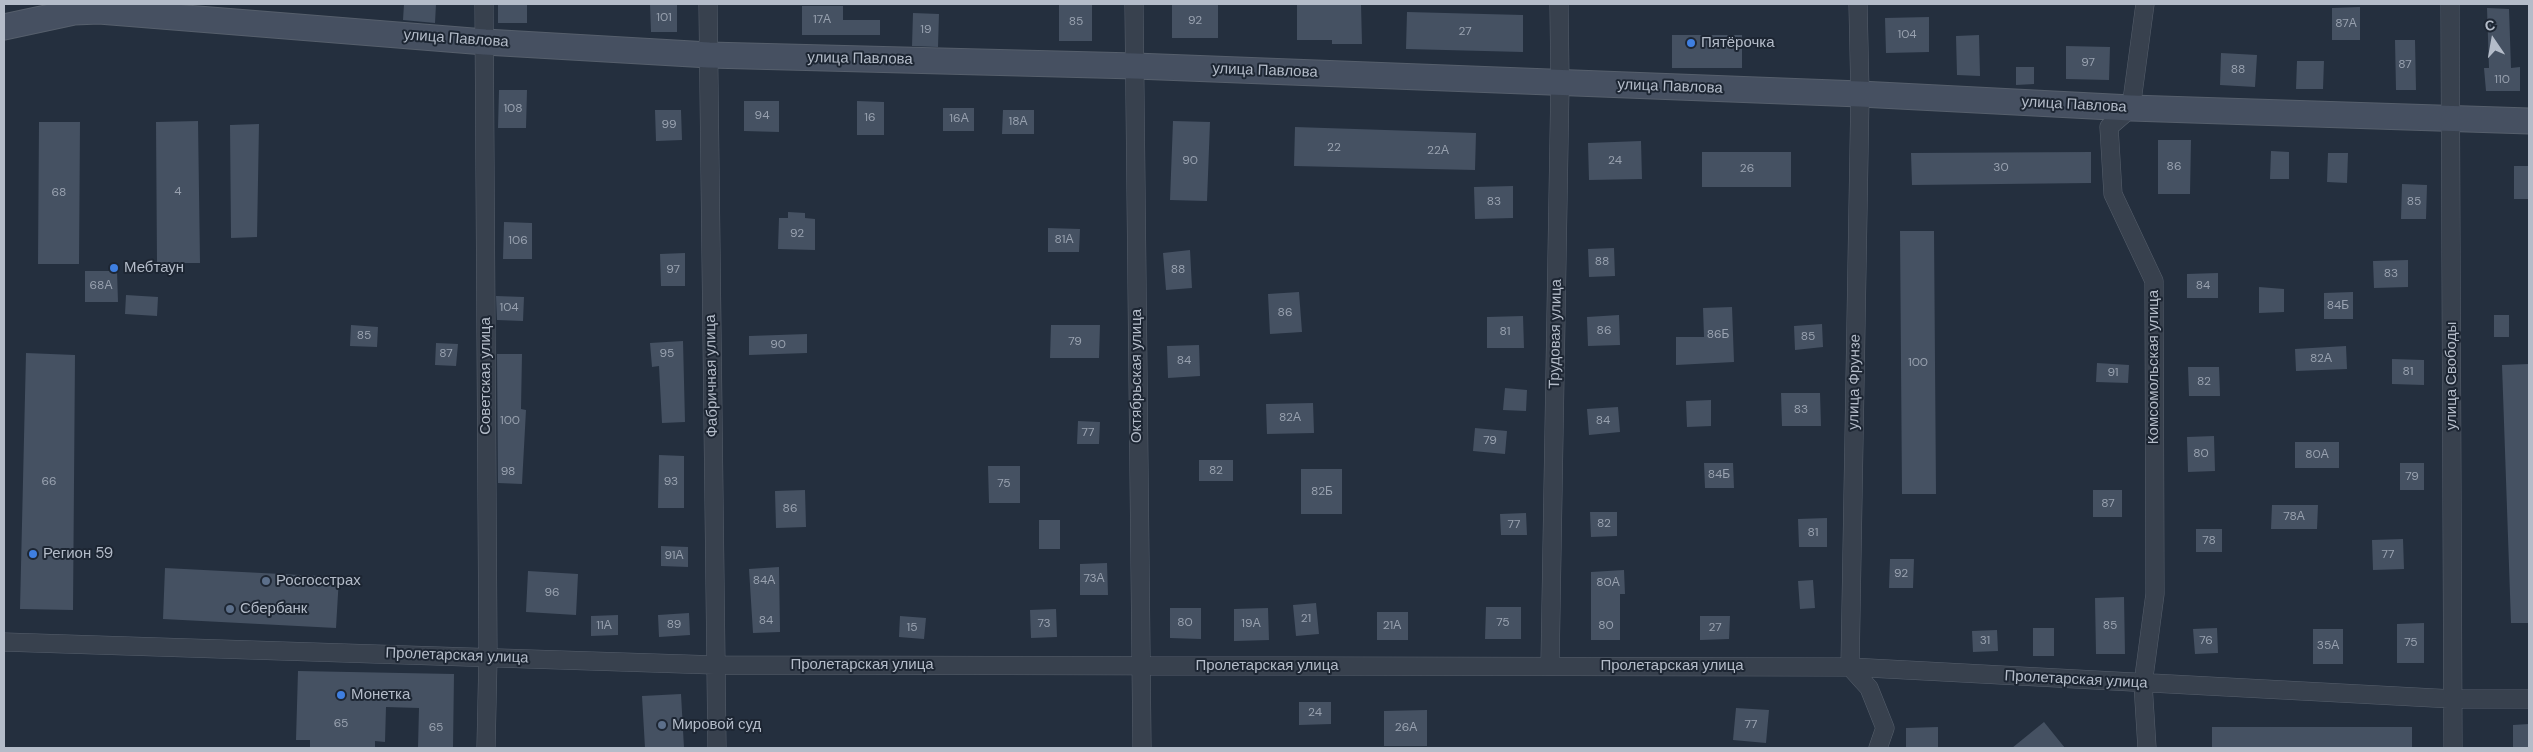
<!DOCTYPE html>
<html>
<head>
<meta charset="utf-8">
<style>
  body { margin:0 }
  #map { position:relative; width:2533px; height:752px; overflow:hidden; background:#242f3e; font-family:"DM Sans",sans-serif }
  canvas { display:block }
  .frame { position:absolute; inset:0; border:5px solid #b4bcc9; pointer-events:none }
  .north { position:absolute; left:2468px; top:15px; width:50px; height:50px; -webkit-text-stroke:4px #1d2633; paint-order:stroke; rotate:348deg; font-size:14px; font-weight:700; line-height:20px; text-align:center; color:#b4bcc9 }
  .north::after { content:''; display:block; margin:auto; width:18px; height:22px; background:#b4bcc9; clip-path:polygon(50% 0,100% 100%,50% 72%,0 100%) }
</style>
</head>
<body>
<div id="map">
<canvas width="2533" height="752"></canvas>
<div class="frame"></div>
<div class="north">С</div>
</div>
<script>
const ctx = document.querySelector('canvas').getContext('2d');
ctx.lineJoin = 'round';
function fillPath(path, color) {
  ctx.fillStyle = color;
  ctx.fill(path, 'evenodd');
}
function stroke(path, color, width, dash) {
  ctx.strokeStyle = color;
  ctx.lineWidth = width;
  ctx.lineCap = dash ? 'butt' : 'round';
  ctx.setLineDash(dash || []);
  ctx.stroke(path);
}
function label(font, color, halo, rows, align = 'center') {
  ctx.font = font + ' "DM Sans",sans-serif';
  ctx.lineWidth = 4;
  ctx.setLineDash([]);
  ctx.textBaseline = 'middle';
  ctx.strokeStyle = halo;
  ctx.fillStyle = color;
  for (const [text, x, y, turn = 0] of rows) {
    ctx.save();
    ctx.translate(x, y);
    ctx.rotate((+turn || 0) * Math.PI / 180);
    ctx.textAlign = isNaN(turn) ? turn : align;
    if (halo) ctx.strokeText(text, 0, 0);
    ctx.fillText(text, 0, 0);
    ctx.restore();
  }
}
fillPath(new Path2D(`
  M 404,4 L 436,4 L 435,23 L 403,20 Z
  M 498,4 L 527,4 L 527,23 L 498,23 Z
  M 650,4 L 677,4 L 677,32 L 651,32 Z
  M 1059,4 L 1092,4 L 1092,41 L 1059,41 Z
  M 1172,4 L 1218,4 L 1218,38 L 1172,38 Z
  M 1297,4 L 1361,4 L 1362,44 L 1332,44 L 1332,40 L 1297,40 Z
  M 802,6 L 843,6 L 843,20 L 880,20 L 880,35 L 802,35 Z
  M 2360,7 L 2360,40 L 2332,40 L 2332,8 Z
  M 2487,8 L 2509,9 L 2511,68 L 2520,67 L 2520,91 L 2486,91 L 2484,68 L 2489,68 Z
  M 1407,12 L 1523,15 L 1523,52 L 1406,49 Z
  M 913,13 L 939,14 L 938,47 L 912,46 Z
  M 1929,17 L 1929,52 L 1886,53 L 1885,18 Z
  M 1672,35 L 1742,35 L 1742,68 L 1672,68 Z
  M 1979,35 L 1980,76 L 1957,75 L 1956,36 Z
  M 2395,40 L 2415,40 L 2416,90 L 2396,90 Z
  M 2066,46 L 2110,47 L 2109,80 L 2066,79 Z
  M 2221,53 L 2257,55 L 2255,87 L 2220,85 Z
  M 2297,61 L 2324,61 L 2323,89 L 2296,89 Z
  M 2016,67 L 2034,67 L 2034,84 L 2016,85 Z
  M 499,90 L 527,90 L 526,128 L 498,128 Z
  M 744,101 L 779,101 L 779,132 L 744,131 Z
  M 857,101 L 884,102 L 884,135 L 857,135 Z
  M 943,108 L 974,108 L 974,131 L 943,131 Z
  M 655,110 L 681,110 L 682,140 L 656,141 Z
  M 1003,110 L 1034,110 L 1034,134 L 1002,134 Z
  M 198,121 L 200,263 L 157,263 L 156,122 Z
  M 1173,121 L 1210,122 L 1207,201 L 1170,200 Z
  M 39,122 L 80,122 L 79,264 L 38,264 Z
  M 259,124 L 257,237 L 231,238 L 230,125 Z
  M 1295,127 L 1476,133 L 1475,170 L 1294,166 Z
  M 2158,140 L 2191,140 L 2190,194 L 2158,194 Z
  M 1641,141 L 1642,179 L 1589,180 L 1588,143 Z
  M 2271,151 L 2289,152 L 2289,179 L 2270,179 Z
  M 1702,152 L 1791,152 L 1791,187 L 1702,187 Z
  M 2091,152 L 2091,183 L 1912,185 L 1911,153 Z
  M 2328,153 L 2348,153 L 2347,183 L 2327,182 Z
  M 2514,166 L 2529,166 L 2529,199 L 2514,199 Z
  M 2402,184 L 2427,185 L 2426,219 L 2401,219 Z
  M 1513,186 L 1513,218 L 1475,219 L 1474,187 Z
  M 788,212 L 805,213 L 805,218 L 815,219 L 815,250 L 778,249 L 779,218 L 788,218 Z
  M 504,222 L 532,223 L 532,259 L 503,259 Z
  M 1048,228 L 1080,229 L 1079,252 L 1048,252 Z
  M 1900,231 L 1934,231 L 1936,494 L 1902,494 Z
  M 1614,248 L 1615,276 L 1589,277 L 1588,249 Z
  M 1190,250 L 1192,288 L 1166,290 L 1163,253 Z
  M 685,253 L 685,286 L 661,286 L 660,254 Z
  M 2408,260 L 2408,287 L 2374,288 L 2373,261 Z
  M 85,271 L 117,271 L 118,302 L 85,302 Z
  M 2218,273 L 2218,298 L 2187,298 L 2187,274 Z
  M 2259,287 L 2284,289 L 2284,312 L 2259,313 Z
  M 1299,292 L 1302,332 L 1270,334 L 1268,294 Z
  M 2353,292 L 2353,319 L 2324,319 L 2324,293 Z
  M 126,295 L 158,297 L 157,316 L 125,314 Z
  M 496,296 L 524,297 L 523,321 L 497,320 Z
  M 1732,307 L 1734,362 L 1676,365 L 1676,337 L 1704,337 L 1703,308 Z
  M 1619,315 L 1620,345 L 1588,346 L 1587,317 Z
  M 2494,315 L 2509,315 L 2509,337 L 2494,337 Z
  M 1523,316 L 1524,348 L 1487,348 L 1487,317 Z
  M 1822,324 L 1823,347 L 1795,350 L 1794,326 Z
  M 351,325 L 378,327 L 377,347 L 350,346 Z
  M 1051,325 L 1100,325 L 1099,358 L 1050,358 Z
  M 807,334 L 807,353 L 749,355 L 749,336 Z
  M 683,341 L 685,422 L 662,423 L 659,366 L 652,367 L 650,343 Z
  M 436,343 L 458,344 L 456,366 L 435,365 Z
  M 1199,345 L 1200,376 L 1168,378 L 1167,346 Z
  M 2346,346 L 2347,369 L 2296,371 L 2295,349 Z
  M 26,353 L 75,355 L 73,610 L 20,609 Z
  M 497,354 L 522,354 L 521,409 L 526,410 L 522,484 L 498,483 Z
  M 2392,359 L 2424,360 L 2424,385 L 2392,384 Z
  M 2097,363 L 2129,365 L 2128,383 L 2096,382 Z
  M 2529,364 L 2529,623 L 2511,623 L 2502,365 Z
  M 2188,367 L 2219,367 L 2220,396 L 2189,396 Z
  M 1505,388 L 1527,390 L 1526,411 L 1503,410 Z
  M 1781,393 L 1820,393 L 1821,426 L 1782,426 Z
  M 1711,400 L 1711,426 L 1687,427 L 1686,401 Z
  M 1313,403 L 1314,433 L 1267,434 L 1266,404 Z
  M 1618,407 L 1620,432 L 1589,435 L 1587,409 Z
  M 1078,421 L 1100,422 L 1099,444 L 1077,444 Z
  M 1475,428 L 1507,431 L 1505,454 L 1473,451 Z
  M 2214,436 L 2215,471 L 2188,472 L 2187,437 Z
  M 2295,442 L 2339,442 L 2339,468 L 2295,468 Z
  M 659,455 L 684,456 L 684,508 L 658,508 Z
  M 1199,460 L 1233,460 L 1233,481 L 1199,481 Z
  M 1704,463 L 1733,463 L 1734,488 L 1705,488 Z
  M 2400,463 L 2424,463 L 2424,490 L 2400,490 Z
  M 988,466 L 1020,466 L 1020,503 L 989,503 Z
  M 1301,469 L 1342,469 L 1342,514 L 1301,514 Z
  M 805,490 L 806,527 L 776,528 L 775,491 Z
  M 2093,490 L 2122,490 L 2122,517 L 2093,517 Z
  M 2272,505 L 2318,505 L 2317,529 L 2271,529 Z
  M 1590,512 L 1617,512 L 1617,536 L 1591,537 Z
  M 1526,513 L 1527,535 L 1501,535 L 1500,514 Z
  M 1827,518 L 1827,547 L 1799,547 L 1798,519 Z
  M 1039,520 L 1060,520 L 1060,549 L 1039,549 Z
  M 2196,529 L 2222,529 L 2222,552 L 2196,552 Z
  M 2403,539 L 2404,569 L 2373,570 L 2372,540 Z
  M 661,546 L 688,547 L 688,567 L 661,566 Z
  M 1890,559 L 1914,559 L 1913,588 L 1889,588 Z
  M 1107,563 L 1108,595 L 1080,595 L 1080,564 Z
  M 779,567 L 780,632 L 753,633 L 749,569 Z
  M 165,568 L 339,577 L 336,628 L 163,619 Z
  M 1624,570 L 1625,594 L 1620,594 L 1620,640 L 1591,640 L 1591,572 Z
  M 528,571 L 578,574 L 576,615 L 526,612 Z
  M 1813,580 L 1815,608 L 1800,609 L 1798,581 Z
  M 2124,597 L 2125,654 L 2096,654 L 2095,598 Z
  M 1316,603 L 1319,634 L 1296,636 L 1293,605 Z
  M 1486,607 L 1521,607 L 1521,639 L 1485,639 Z
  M 1170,608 L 1201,608 L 1201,639 L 1170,638 Z
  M 1268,608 L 1269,640 L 1234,641 L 1234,609 Z
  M 1056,609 L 1057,637 L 1031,638 L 1030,610 Z
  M 1377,612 L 1408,612 L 1408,640 L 1377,640 Z
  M 689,613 L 690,635 L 659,637 L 658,615 Z
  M 618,615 L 618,635 L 591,636 L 591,616 Z
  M 900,616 L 926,618 L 924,639 L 899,637 Z
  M 1700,616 L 1730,616 L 1729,639 L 1700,640 Z
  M 2424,623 L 2424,663 L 2397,663 L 2397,624 Z
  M 2033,628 L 2054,628 L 2054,656 L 2033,656 Z
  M 2217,628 L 2218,653 L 2195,654 L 2193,629 Z
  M 2313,629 L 2343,629 L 2343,664 L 2313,664 Z
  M 1997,630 L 1998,651 L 1973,652 L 1972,631 Z
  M 298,671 L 454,674 L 453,748 L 418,748 L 419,708 L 386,707 L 385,742 L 375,741 L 375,748 L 310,748 L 310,740 L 296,740 Z
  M 681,694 L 684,748 L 645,748 L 642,696 Z
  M 1299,702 L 1331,702 L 1331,724 L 1299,725 Z
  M 1736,708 L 1769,710 L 1766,743 L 1733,740 Z
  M 1427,710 L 1427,746 L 1384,746 L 1384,711 Z
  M 2044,722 L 2065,748 L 2012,748 Z
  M 2529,724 L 2529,748 L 2513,748 L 2513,725 Z
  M 1938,727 L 1938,748 L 1906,748 L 1906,728 Z
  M 2212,727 L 2412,727 L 2412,748 L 2212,748 Z`), '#455162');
const street = new Path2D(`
  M 484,4 L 488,657 L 486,748
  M 708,4 L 717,748
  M 1134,4 L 1142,748
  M 1858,4 L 1860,94 L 1850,667 L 1869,688 L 1885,728 L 1878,748
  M 2145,4 L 2131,108 L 2109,127 L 2113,194 L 2154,281 L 2155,594 L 2143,684 L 2147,748
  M 2450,4 L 2453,748
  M 4,642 L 715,665 L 1850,667 L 2453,699 L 2529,699
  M 1550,665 L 1560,83 L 1559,4`);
const secondary = new Path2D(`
  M 4,27 L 74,12 L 99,11 L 485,42 L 709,55 L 1135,66 L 1860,94 L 2131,108 L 2529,121`);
stroke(street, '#565f6c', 19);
stroke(secondary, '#565f6c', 27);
stroke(street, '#38414e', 18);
stroke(secondary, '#465061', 25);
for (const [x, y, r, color] of [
  [1691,43,5,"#3f7fe0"],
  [114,268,5,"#3f7fe0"],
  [33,554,5,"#3f7fe0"],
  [266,581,5,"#5c6f8a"],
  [230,609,5,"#5c6f8a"],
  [341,695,5,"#3f7fe0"],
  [662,725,5,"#5c6f8a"]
]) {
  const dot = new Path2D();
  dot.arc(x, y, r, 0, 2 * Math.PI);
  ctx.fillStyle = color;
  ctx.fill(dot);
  stroke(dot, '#1d2633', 2);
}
label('12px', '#98a1af', null, [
  ["101",664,18],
  ["17А",822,20],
  ["92",1195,21],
  ["85",1076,22],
  ["87А",2346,24],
  ["19",926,30],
  ["27",1465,32],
  ["104",1907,35],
  ["97",2088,63],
  ["87",2405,65],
  ["88",2238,70],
  ["110",2502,80],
  ["108",513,109],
  ["94",762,116],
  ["16",870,118],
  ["16А",959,119],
  ["18А",1018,122],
  ["99",669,125],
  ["22",1334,148],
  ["22А",1438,151],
  ["90",1190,161],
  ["24",1615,161],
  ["86",2174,167],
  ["30",2001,168],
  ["26",1747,169],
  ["4",178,192],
  ["68",59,193],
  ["83",1494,202],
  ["85",2414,202],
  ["92",797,234],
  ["81А",1064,240],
  ["106",518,241],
  ["88",1602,262],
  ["97",673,270],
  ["88",1178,270],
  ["83",2391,274],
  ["68А",101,286],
  ["84",2203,286],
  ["84Б",2338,306],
  ["104",509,308],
  ["86",1285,313],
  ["86",1604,331],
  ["81",1505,332],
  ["86Б",1718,335],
  ["85",364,336],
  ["85",1808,337],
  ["79",1075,342],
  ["90",778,345],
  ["87",446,354],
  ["95",667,354],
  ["82А",2321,359],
  ["84",1184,361],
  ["100",1918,363],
  ["81",2408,372],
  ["91",2113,373],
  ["82",2204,382],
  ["83",1801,410],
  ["82А",1290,418],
  ["100",510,421],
  ["84",1603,421],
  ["77",1088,433],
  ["79",1490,441],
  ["80",2201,454],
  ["80А",2317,455],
  ["82",1216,471],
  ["98",508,472],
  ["84Б",1719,475],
  ["79",2412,477],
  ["66",49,482],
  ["93",671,482],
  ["75",1004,484],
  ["82Б",1322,492],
  ["87",2108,504],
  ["86",790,509],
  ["78А",2294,517],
  ["82",1604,524],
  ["77",1514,525],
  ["81",1813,533],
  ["78",2209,541],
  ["77",2388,555],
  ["91А",674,556],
  ["92",1901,574],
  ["73А",1094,579],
  ["84А",764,581],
  ["80А",1608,583],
  ["96",552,593],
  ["21",1306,619],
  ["84",766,621],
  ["80",1185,623],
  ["75",1503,623],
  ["73",1044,624],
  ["19А",1251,624],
  ["89",674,625],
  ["11А",604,626],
  ["21А",1392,626],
  ["80",1606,626],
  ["85",2110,626],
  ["15",912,628],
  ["27",1715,628],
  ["31",1985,641],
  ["76",2206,641],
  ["75",2411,643],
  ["35А",2328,646],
  ["24",1315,713],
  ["65",341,724],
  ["77",1751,725],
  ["65",436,728],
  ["26А",1406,728]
]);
label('15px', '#b4bcc9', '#1d2633', [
  ["улица Павлова",456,39,4],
  ["улица Павлова",860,59,1],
  ["улица Павлова",1265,71,2],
  ["улица Павлова",1670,87,2],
  ["улица Павлова",2074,105,3],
  ["Трудовая улица",1556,334,-89],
  ["Комсомольская улица",2154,367,-90],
  ["Советская улица",486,376,-90],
  ["Фабричная улица",712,376,-91],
  ["Октябрьская улица",1137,376,-90],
  ["улица Свободы",2452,376,-90],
  ["улица Фрунзе",1855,382,-89],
  ["Пролетарская улица",457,656,2],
  ["Пролетарская улица",862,665],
  ["Пролетарская улица",1267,666],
  ["Пролетарская улица",1672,666],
  ["Пролетарская улица",2076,680,3]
]);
label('15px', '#b4bcc9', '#1d2633', [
  ["Пятёрочка",1701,43],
  ["Мебтаун",124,268],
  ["Регион 59",43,554],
  ["Росгосстрах",276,581],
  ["Сбербанк",240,609],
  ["Монетка",351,695],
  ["Мировой суд",672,725]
], 'left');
</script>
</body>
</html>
